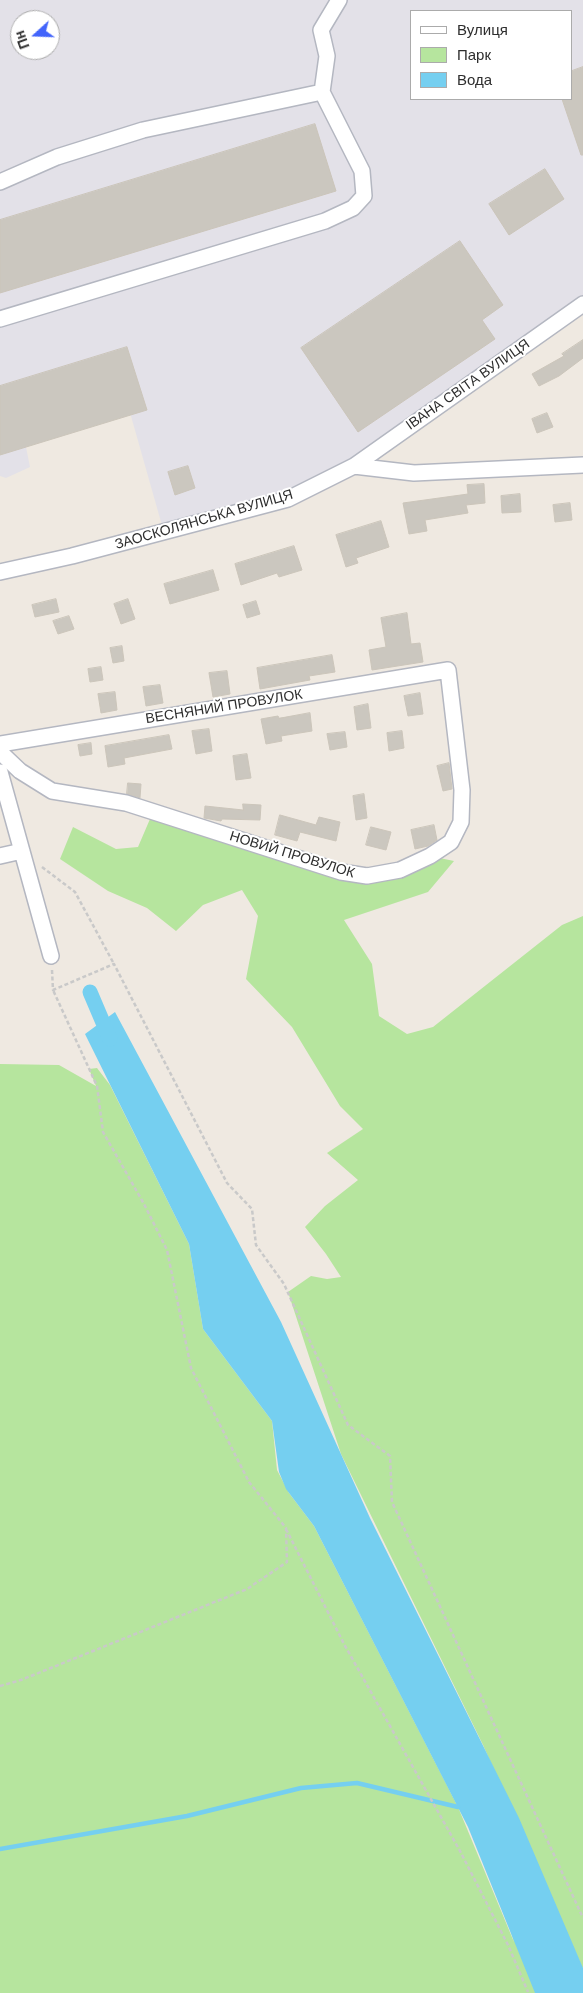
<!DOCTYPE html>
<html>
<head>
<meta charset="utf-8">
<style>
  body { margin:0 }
  #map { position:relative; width:583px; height:1993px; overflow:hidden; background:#efe9e1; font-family:Helvetica,sans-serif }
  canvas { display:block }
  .legend { position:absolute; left:410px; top:10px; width:162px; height:90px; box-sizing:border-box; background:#fff; border:1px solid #ababab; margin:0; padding:6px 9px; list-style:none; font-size:15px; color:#2e2e2e }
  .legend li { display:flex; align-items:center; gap:10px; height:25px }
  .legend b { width:25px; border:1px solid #ababab }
  .north { position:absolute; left:10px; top:10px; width:50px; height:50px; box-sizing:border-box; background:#fff; border:1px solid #ababab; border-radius:50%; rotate:250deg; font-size:14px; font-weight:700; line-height:20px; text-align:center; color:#2e2e2e }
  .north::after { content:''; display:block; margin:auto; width:18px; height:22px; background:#4264fb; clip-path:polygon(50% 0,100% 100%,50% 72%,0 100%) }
</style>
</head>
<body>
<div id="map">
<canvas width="583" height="1993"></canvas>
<ul class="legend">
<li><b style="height:6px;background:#fff"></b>Вулиця</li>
<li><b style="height:14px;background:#b6e59e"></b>Парк</li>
<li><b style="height:14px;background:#75cff0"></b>Вода</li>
</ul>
<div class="north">Пн</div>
</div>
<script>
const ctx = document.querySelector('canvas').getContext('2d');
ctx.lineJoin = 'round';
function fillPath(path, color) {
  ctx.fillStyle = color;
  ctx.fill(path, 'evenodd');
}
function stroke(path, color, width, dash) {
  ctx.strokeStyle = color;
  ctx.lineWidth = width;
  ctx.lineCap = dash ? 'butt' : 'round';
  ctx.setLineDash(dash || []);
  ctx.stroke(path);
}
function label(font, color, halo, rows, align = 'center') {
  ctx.font = font + ' Helvetica,sans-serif';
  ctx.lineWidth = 4;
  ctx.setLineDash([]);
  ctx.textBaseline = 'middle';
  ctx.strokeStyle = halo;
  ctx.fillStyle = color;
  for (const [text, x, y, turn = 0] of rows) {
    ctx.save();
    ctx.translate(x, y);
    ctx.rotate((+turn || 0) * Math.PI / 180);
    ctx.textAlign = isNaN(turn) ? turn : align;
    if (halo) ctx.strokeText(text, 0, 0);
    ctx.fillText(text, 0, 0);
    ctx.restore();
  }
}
fillPath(new Path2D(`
  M 0,0 L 583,0 L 583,299 L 354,466 L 304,486 L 163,529 L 129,409 L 25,442 L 30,467 L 6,478 L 0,476 ZM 412,11 L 572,11 L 572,99 L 412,99 ZM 20,20 L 50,20 L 50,50 L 20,50 Z`), '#e3e1e8');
fillPath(new Path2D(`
  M 153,812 L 341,872 L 387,873 L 430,856 L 454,861 L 428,892 L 344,920 L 372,964 L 379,1016 L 407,1034 L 433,1027 L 562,925 L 583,916 L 583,1969 L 483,1745 L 341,1454 L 288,1292 L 311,1276 L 327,1279 L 341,1277 L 326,1254 L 305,1227 L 325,1206 L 358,1180 L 327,1153 L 363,1129 L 340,1106 L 292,1027 L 246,979 L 258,916 L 242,890 L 203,905 L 176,931 L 147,908 L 108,891 L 60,859 L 73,827 L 116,849 L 138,847 Z
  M 0,1064 L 59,1065 L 96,1086 L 89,1069 L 97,1068 L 110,1085 L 189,1244 L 203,1329 L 272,1421 L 277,1470 L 289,1493 L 314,1526 L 458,1807 L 514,1942 L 511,1932 L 546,1993 L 0,1993 Z`), '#b6e59e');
fillPath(new Path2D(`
  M 115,1012 L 281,1322 L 370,1518 L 519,1818 L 583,1968 L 583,1993 L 535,1993 L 468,1827 L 314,1526 L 286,1489 L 279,1472 L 272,1421 L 203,1329 L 189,1244 L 85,1034 Z`), '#75cff0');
stroke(new Path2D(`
  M 0,1849 L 187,1816 L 301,1788 L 357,1783 L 458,1807`), '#75cff0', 4.5);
stroke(new Path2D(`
  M 90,992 L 110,1039`), '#75cff0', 15);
const building = new Path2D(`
  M 583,67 L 583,155 L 581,155 L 562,99 L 572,99 L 572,71 Z
  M 315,124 L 336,191 L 0,293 L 0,220 Z
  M 545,169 L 564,199 L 509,235 L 489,204 Z
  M 460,241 L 503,305 L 482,320 L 495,339 L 358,432 L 301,348 Z
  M 583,340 L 583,358 L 559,376 L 539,386 L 532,374 L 564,356 L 562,354 Z
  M 127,347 L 147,410 L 0,455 L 0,386 Z
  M 547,413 L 553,427 L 537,433 L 532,419 Z
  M 188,466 L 195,488 L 175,495 L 168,472 Z
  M 484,484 L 485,503 L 466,505 L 468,513 L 425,520 L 427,531 L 409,534 L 403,503 L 468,494 L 467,485 Z
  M 520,494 L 521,512 L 502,513 L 501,496 Z
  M 570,503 L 572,520 L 555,522 L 553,505 Z
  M 381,521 L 389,547 L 356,558 L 358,563 L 346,567 L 336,535 Z
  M 294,546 L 302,570 L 279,577 L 277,573 L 241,585 L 235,564 Z
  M 213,570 L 219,590 L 170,604 L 164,584 Z
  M 56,599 L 59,612 L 35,617 L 32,605 Z
  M 128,599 L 135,619 L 121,624 L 114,604 Z
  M 256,601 L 260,614 L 247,618 L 243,605 Z
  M 407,613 L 411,644 L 420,643 L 423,662 L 372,670 L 369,650 L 386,647 L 381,618 Z
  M 69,616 L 74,629 L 58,634 L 53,621 Z
  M 122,646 L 124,661 L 113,663 L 110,648 Z
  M 332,655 L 335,672 L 309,676 L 310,680 L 260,689 L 257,668 Z
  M 101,667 L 103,680 L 90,682 L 88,669 Z
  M 227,671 L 230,694 L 213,697 L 209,673 Z
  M 160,685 L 163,703 L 146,706 L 143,687 Z
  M 115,692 L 117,710 L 101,713 L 98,694 Z
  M 420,693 L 423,714 L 408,716 L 404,696 Z
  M 368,704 L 371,728 L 357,730 L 354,707 Z
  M 310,713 L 312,731 L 281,736 L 282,741 L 266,744 L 261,719 L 278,716 L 279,718 Z
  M 209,729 L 212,751 L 196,754 L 192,731 Z
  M 402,731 L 404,748 L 389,751 L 387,733 Z
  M 345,732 L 347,747 L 330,750 L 327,734 Z
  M 169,735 L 172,749 L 124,758 L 125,764 L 108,767 L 105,746 Z
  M 91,743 L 92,754 L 80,756 L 78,745 Z
  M 247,754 L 251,778 L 236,780 L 233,756 Z
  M 449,763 L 452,789 L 443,791 L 437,766 Z
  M 128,783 L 141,784 L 140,798 L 127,794 Z
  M 364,794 L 367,818 L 356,820 L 353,796 Z
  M 243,804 L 261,805 L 260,820 L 222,819 L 221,821 L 204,818 L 205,806 L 243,810 Z
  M 280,815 L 316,825 L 319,817 L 340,822 L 336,841 L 300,832 L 297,841 L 275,835 Z
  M 434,825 L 437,840 L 428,846 L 415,849 L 411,830 Z
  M 371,827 L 391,832 L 386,850 L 366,845 Z`);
fillPath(building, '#cbc7bf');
stroke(building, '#cbc5ba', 1);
const minor = new Path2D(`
  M 0,182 L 57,157 L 143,130 L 322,92
  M 0,319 L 325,221 L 353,208 L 364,196 L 362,171 L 322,92 L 327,56 L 321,30 L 339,0
  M 354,466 L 414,473 L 583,465
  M 0,572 L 72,556 L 288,499 L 354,466 L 583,304
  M 0,744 L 448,670 L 462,790 L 461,822 L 451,842 L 430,856 L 400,870 L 367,876 L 341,872 L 126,803 L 52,791 L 20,771 L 0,752
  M 0,772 L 51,956
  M 0,856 L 22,851`);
stroke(minor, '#b4b7c1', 18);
stroke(new Path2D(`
  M 42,867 L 75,892 L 114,964
  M 52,970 L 53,990 L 114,964 L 227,1183 L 252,1209 L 256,1245 L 284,1284 L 348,1425 L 390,1456 L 392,1502 L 583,1918
  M 286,1529 L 344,1644 L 460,1851 L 508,1945 L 528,1992
  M 0,1686 L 21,1680 L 247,1589 L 287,1562 L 286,1528 L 249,1482 L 191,1368 L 167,1250 L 144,1204 L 103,1132 L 97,1086 L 53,990`), '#c9c9c9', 2.5, [4, 2.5]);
stroke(minor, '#fff', 15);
label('14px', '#2e2e2e', '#fff', [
  ["ІВАНА СВІТА ВУЛИЦЯ",468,385,-35],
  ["ЗАОСКОЛЯНСЬКА ВУЛИЦЯ",204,520,-16],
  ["ВЕСНЯНИЙ ПРОВУЛОК",224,707,-9],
  ["НОВИЙ ПРОВУЛОК",292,855,17]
]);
</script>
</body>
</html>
